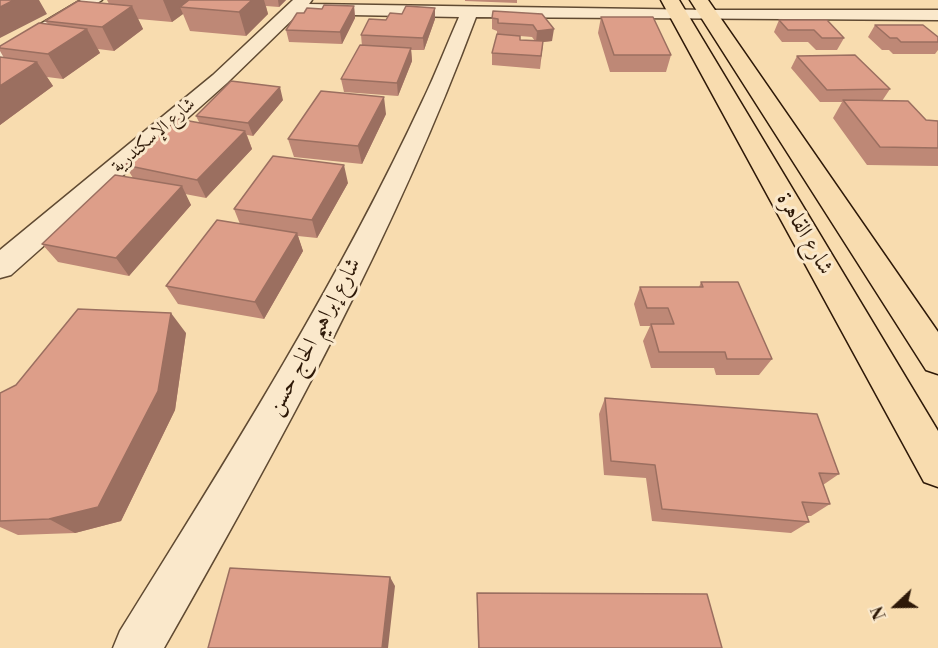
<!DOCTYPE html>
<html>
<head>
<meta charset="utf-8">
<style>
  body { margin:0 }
  #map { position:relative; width:938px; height:648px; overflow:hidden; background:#f8dcaf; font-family:"Libre Bodoni",serif }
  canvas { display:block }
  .north { position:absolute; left:866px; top:576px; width:60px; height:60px; -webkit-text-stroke:4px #fae8cb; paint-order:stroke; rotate:248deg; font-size:16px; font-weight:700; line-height:24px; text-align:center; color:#2e1908 }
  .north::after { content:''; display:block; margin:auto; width:21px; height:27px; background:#2e1908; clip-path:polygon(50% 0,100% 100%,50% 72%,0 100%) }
</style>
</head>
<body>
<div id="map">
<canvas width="938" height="648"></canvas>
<div class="north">N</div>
</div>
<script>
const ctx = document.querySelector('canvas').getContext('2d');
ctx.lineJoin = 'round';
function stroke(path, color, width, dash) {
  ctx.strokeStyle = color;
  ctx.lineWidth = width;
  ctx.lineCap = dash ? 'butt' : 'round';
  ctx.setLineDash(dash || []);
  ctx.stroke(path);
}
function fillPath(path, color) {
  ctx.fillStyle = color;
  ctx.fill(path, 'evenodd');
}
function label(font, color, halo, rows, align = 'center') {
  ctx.font = font + ' "Libre Bodoni",Amiri,serif';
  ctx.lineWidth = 6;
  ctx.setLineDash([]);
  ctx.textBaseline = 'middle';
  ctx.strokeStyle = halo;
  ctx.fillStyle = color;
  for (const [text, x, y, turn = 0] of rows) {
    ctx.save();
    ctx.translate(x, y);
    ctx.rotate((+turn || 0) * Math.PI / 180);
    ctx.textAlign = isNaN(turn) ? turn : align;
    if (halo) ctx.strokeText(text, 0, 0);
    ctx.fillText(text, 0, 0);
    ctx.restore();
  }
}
const minor = new Path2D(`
  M 81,0 L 102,0 L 7,60 L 0,62 L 0,48 Z
  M 293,0 L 312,0 L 309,4 L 710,10 L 938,10 L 938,20 L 476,17 C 394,237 280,444 164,648 L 113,648 L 120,631 C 228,458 337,285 423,100 C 436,73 447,44 459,17 L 298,14 L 227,83 L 11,275 L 0,278 L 0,250 L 213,75 Z`);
const major = new Path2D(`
  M 661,0 L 679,0 L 938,431 L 938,487 L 924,482 Z
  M 690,0 L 708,0 L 938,332 L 938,374 L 926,370 Z`);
stroke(minor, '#604a32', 3);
stroke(major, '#2e1908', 3);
fillPath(minor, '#fae8cb');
fillPath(major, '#f8dcaf');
fillPath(new Path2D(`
  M 107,0 L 286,0 L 279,7 L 266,6 L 268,14 L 246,36 L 190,31 L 183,14 L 172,22 L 138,19 L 143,29 L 114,51 L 98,49 L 100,53 L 63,79 L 47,77 L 53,86 L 0,125 L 0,57 L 4,58 L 0,51 L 0,46 L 48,24 L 45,21 L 109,4 Z
  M 465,0 L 517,0 L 517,3 L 465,1 Z
  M 354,6 L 355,18 L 342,44 L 289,42 L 286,30 L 304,13 L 322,9 Z
  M 435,8 L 435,19 L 424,50 L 411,50 L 412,61 L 398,96 L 344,92 L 341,79 L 362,46 L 361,35 L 386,20 L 402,14 Z
  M 542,14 L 552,41 L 543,42 L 540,69 L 492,65 L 492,53 L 497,35 L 497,31 L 492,29 L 492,18 ZM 520,36 L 532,37 L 535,41 L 520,40 Z
  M 601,17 L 671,55 L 666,72 L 610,72 L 598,33 Z
  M 779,20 L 844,38 L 837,50 L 816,50 L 808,42 L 782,42 L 774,32 Z
  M 875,25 L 938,37 L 938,50 L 935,54 L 893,54 L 889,50 L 882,50 L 868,37 Z
  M 797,56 L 890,89 L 882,101 L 926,120 L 938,121 L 938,166 L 867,165 L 833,118 L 842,102 L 820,102 L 791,68 Z
  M 283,100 L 253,136 L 247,135 L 252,149 L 206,198 L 185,194 L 191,205 L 129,276 L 58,262 L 42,244 L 133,178 L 125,165 L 199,122 L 196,116 Z
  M 386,114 L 362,164 L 294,157 L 288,139 Z
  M 348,183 L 317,238 L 298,236 L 303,251 L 264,319 L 178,304 L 166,286 L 240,224 L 234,209 Z
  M 701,282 L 772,359 L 759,375 L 716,375 L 714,368 L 651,368 L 643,341 L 650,326 L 640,326 L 634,304 L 640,287 L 699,287 Z
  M 186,333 L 175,410 L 121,521 L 75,533 L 18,535 L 0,527 L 0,393 Z
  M 605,398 L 839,474 L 823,485 L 830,504 L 811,516 L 807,516 L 809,522 L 791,533 L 652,521 L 646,478 L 604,475 L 599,414 Z
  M 477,593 L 722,648 L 478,648 Z`), '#be8876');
fillPath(new Path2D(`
  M 14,0 L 39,0 L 47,14 L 0,38 L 0,7 Z
  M 163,0 L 194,0 L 180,7 L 183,14 L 172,22 Z
  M 252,0 L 264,0 L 268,14 L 246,36 L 239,12 Z
  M 278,0 L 286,0 L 279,7 Z
  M 132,6 L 143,29 L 114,51 L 102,27 Z
  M 354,6 L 355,18 L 342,44 L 340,32 Z
  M 435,8 L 435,19 L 424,50 L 423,38 Z
  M 87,29 L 100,53 L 63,79 L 48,54 Z
  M 554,29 L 552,41 L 543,42 L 540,69 L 541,56 L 536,43 L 537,31 Z
  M 411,48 L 412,61 L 398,96 L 397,83 Z
  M 37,62 L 53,86 L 0,125 L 0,86 Z
  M 280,87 L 283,100 L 253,136 L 248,123 Z
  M 384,97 L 386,114 L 362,164 L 358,146 Z
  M 245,131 L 252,149 L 206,198 L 197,180 Z
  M 344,165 L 348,183 L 317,238 L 312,220 Z
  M 182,186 L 191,205 L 129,276 L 116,258 Z
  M 297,233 L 303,251 L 264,319 L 255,302 Z
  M 171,313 L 186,333 L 175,410 L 121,521 L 75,533 L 49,519 Z
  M 390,577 L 395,586 L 388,648 L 382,648 Z`), '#9b6f60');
const building = new Path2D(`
  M 0,0 L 14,0 L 0,7 Z
  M 189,0 L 252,0 L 239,12 L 180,7 Z
  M 78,1 L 132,6 L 102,27 L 45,21 Z
  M 324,5 L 354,6 L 340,32 L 286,30 L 297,13 L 304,13 L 307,8 L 322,9 Z
  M 406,6 L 435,8 L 423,38 L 361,35 L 369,19 L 386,20 L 390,13 L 402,14 Z
  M 493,11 L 542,14 L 554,29 L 537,31 L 533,25 L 498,23 L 498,19 L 492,18 Z
  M 601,17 L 653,17 L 671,55 L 614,55 Z
  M 779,20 L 827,20 L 844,38 L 822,38 L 814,30 L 788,30 Z
  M 39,23 L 87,29 L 48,54 L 0,48 L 0,46 Z
  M 875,25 L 923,25 L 938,37 L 938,42 L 901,42 L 897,38 L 890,38 Z
  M 497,34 L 520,36 L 520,40 L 543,41 L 541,56 L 492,53 Z
  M 360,45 L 411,48 L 397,83 L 341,79 Z
  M 855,55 L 890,89 L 827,90 L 797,56 Z
  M 0,57 L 37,62 L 0,86 Z
  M 231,81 L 280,87 L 248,123 L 196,116 Z
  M 321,91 L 384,97 L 358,146 L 288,139 Z
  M 843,100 L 908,101 L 926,120 L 938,121 L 938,148 L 880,147 Z
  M 178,119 L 245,131 L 197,180 L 125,165 Z
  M 273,156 L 344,165 L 312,220 L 234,209 Z
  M 115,175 L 182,186 L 116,258 L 42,244 Z
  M 217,220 L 297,233 L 255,302 L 166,286 Z
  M 701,282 L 738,282 L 772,359 L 727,359 L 725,352 L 659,352 L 651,324 L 674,324 L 668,308 L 647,308 L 640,287 L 703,287 Z
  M 78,309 L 171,313 L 158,391 L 98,507 L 49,519 L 0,521 L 0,393 L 16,385 Z
  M 605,398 L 817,414 L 839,474 L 819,473 L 830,504 L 802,502 L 809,522 L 662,509 L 655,465 L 611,461 Z
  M 230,568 L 390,577 L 382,648 L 208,648 Z
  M 477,593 L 707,594 L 722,648 L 479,648 Z`);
fillPath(building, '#dd9e89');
stroke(building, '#9b6f60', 1.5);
label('18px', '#2e1908', '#fae8cb', [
  ["شارع الإسكندرية",154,136,-41]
]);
label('22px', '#2e1908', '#fae8cb', [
  ["شارع القاهرة",804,234,60],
  ["شارع إبراهيم الحاج حسن",315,337,-62]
]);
</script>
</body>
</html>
